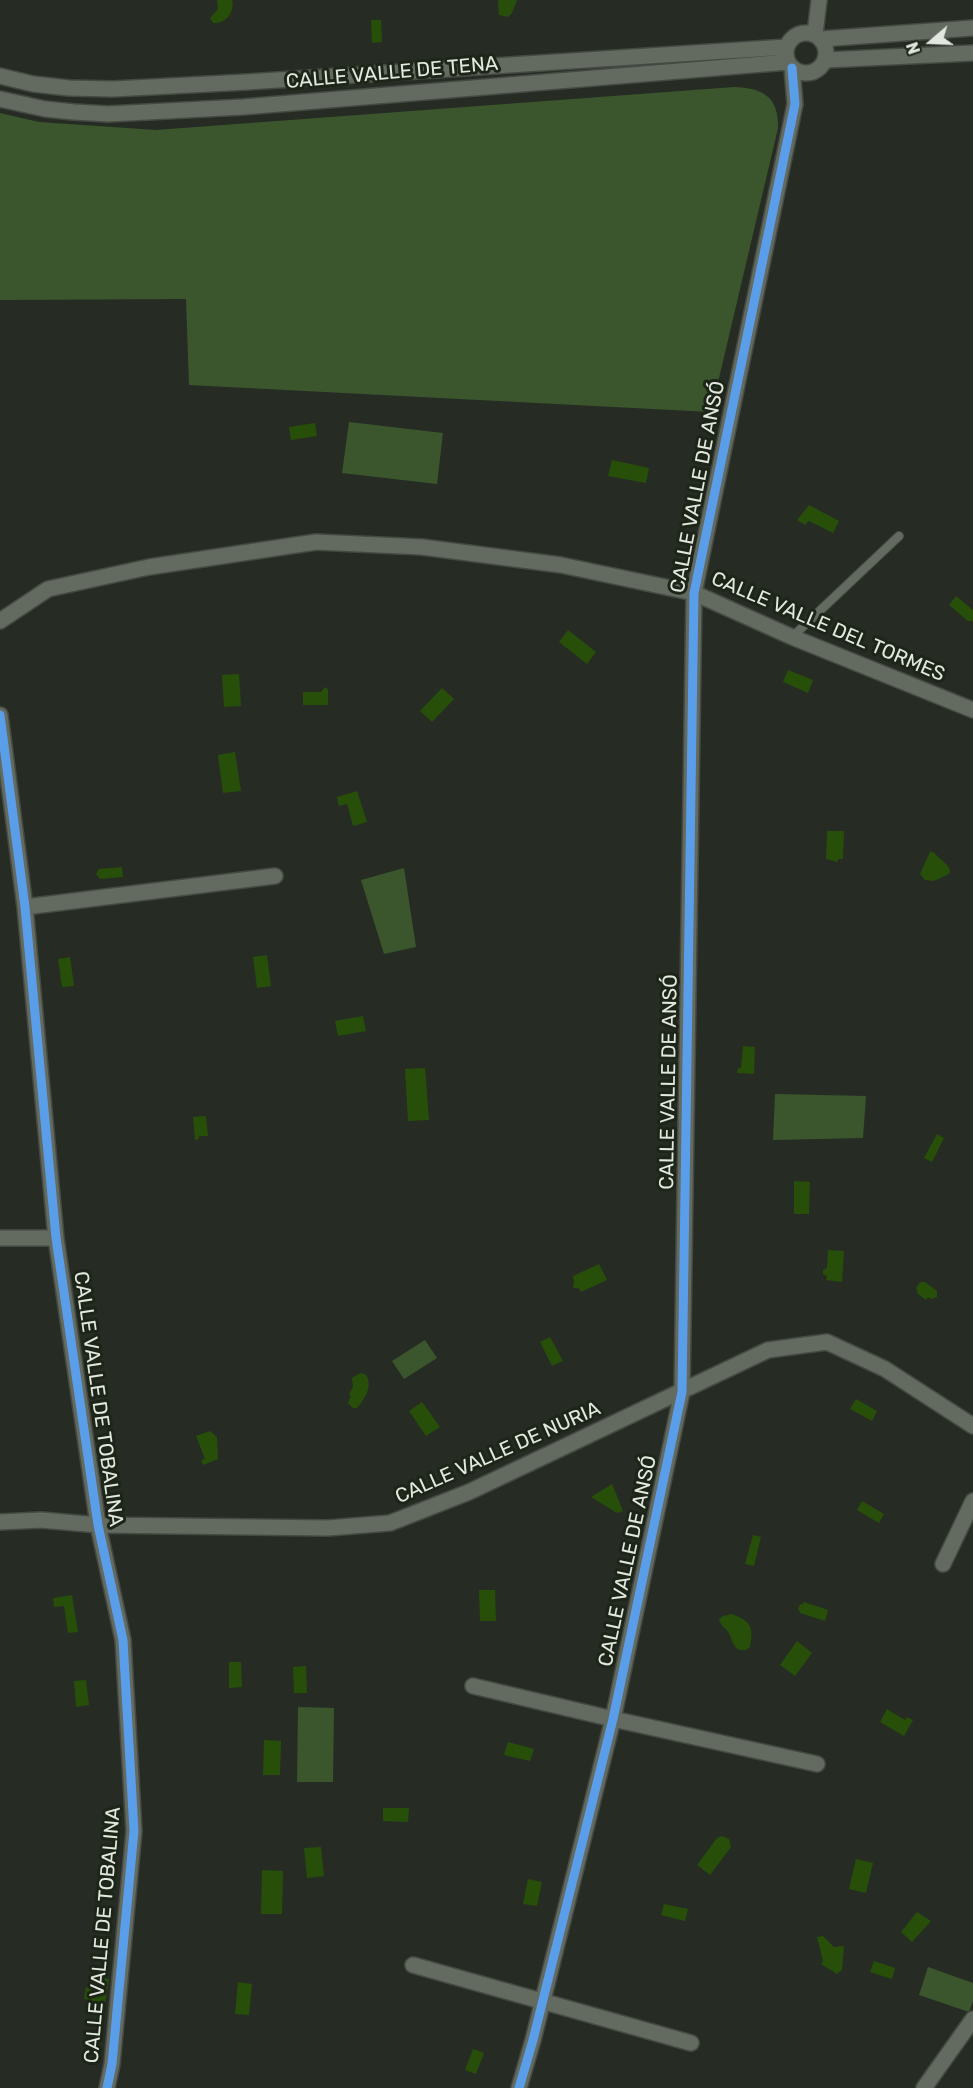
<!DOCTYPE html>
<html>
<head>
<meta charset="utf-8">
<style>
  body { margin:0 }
  #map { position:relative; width:973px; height:2088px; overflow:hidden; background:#262c24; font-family:Rubik,sans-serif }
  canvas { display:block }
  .north { position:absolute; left:901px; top:12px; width:60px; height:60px; -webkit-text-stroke:4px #1c2517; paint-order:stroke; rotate:251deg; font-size:16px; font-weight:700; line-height:24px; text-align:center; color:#e2e8df }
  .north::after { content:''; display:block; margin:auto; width:21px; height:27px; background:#e2e8df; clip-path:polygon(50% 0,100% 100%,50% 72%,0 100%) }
</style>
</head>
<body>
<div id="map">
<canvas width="973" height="2088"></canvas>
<div class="north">N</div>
</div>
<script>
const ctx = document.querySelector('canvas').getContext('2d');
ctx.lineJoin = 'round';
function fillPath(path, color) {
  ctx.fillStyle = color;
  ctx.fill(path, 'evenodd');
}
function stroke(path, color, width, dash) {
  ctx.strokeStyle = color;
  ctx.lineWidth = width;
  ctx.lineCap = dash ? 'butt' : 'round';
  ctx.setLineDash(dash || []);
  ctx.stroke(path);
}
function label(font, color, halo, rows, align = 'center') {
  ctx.font = font + ' Rubik,sans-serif';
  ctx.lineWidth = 6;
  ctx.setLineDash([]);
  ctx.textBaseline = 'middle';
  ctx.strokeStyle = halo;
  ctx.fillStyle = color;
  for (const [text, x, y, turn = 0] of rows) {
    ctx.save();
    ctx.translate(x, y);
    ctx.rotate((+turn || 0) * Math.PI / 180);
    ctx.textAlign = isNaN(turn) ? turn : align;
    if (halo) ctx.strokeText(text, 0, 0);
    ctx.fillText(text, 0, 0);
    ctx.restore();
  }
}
fillPath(new Path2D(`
  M 734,87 C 762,88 779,96 778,128 L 711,412 L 189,385 L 186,299 L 0,300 L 0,113 L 39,122 L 156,130 Z
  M 349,422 L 443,433 L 437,484 L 342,473 Z
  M 404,868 L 416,947 L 384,954 L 361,880 Z
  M 775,1094 L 866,1096 L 863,1138 L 773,1140 Z
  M 425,1340 L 437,1358 L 404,1379 L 392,1361 Z
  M 298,1707 L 334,1708 L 333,1782 L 297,1782 Z
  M 928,1967 L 973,1983 L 973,2001 L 969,2012 L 919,1995 Z`), '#3b562d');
fillPath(new Path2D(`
  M 217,0 L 232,0 C 235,12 226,24 213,23 L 210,18 L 218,9 Z
  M 498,0 L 517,0 L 512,13 L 508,17 L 499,15 Z
  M 371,20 L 381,20 L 382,42 L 372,43 Z
  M 315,423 L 317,436 L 291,440 L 289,427 Z
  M 612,460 L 649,468 L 646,483 L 608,476 Z
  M 809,505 L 839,521 L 833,533 L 809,521 L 805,525 L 797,520 Z
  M 956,596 L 973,610 L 973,621 L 968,621 L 949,605 Z
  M 568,630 L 596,652 L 587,664 L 559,642 Z
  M 788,670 L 813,680 L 808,693 L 783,682 Z
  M 239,674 L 241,706 L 224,707 L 222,675 Z
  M 325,687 L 328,689 L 328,705 L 303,705 L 303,692 L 321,692 Z
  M 442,688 L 454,699 L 432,722 L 420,711 Z
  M 235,752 L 241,791 L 223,793 L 218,755 Z
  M 357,791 L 367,822 L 353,826 L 347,804 L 339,806 L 337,797 Z
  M 827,831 L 844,831 L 843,859 L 838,859 L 838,862 L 826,859 Z
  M 930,852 L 933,852 L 947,865 L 950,870 L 949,874 L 934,881 L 925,880 L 920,874 Z
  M 122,867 L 123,877 L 100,879 L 96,874 L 99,869 Z
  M 267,955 L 271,986 L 257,988 L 253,957 Z
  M 70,957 L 74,986 L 62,987 L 58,959 Z
  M 363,1016 L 366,1031 L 338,1036 L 335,1021 Z
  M 743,1046 L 755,1047 L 754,1074 L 737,1073 L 738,1068 L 741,1068 Z
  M 425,1068 L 429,1120 L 408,1121 L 405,1069 Z
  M 206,1116 L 208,1136 L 199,1136 L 199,1139 L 195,1140 L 193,1117 Z
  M 937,1134 L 944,1138 L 932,1162 L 924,1158 Z
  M 794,1181 L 810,1182 L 809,1214 L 794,1214 Z
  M 828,1250 L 844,1251 L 842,1282 L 826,1280 L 827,1276 L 823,1274 L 823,1270 L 827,1268 Z
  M 599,1264 L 607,1280 L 581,1292 L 579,1288 L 573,1288 L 574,1282 L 573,1276 Z
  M 920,1282 L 925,1282 L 937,1291 L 937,1297 L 932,1299 L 928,1297 L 926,1300 L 918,1294 L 916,1288 Z
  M 550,1337 L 563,1361 L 552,1366 L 540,1342 Z
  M 361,1373 L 366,1375 C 373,1386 365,1399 357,1408 L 353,1408 L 348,1403 L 351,1396 L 349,1394 L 353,1387 L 352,1378 Z
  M 856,1399 L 877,1411 L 872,1421 L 850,1409 Z
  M 422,1402 L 440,1427 L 426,1436 L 409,1411 Z
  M 210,1431 L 217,1437 L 218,1459 L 203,1465 L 201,1460 L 205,1459 L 196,1436 Z
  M 612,1484 L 623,1511 L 617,1513 L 591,1497 Z
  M 862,1501 L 884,1514 L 879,1523 L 857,1510 Z
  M 753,1535 L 761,1537 L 754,1566 L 745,1564 Z
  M 479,1590 L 495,1590 L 496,1621 L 480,1621 Z
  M 72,1595 L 78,1632 L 68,1633 L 64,1606 L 54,1607 L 53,1598 Z
  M 804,1602 L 828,1610 L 825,1621 L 800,1613 L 800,1611 L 798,1610 L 800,1604 L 802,1605 Z
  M 732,1614 C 751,1622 754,1626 750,1647 L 746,1650 L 739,1650 C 730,1643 733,1639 728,1632 C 724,1626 721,1627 719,1619 L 723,1616 Z
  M 797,1641 L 812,1653 L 795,1676 L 780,1665 Z
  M 229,1662 L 241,1662 L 242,1687 L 229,1688 Z
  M 306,1666 L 307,1693 L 294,1693 L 293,1667 Z
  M 86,1680 L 89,1705 L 76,1707 L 74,1681 Z
  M 887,1709 L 905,1720 L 907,1717 L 913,1720 L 904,1736 L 880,1722 Z
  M 264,1740 L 281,1741 L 280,1775 L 263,1775 Z
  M 508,1742 L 534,1749 L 530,1761 L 504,1755 Z
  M 383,1808 L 409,1808 L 408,1822 L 383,1821 Z
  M 722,1836 L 729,1839 L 731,1847 L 710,1875 L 697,1865 L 717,1838 Z
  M 321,1847 L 324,1876 L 307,1878 L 304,1848 Z
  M 856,1859 L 873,1863 L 866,1893 L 849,1889 Z
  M 262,1870 L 283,1871 L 282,1914 L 261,1914 Z
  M 528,1879 L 542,1882 L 537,1906 L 523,1904 Z
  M 664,1904 L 688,1909 L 685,1921 L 661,1915 Z
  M 917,1912 L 931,1921 L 912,1942 L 901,1932 Z
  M 823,1936 L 834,1947 L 844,1946 L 842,1970 L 837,1974 L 821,1964 L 823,1961 L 817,1937 Z
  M 874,1961 L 895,1968 L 892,1979 L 870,1972 Z
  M 96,1977 L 109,1979 L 104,2011 L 91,2009 L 92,2000 L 84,1999 L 86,1987 L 94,1989 Z
  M 238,1982 L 252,1984 L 249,2015 L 235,2014 Z
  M 473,2049 L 484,2053 L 476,2074 L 465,2070 Z`), '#274f09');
const lane = new Path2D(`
  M 792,637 L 899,536`);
const street = new Path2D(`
  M786 53a20 20 0 1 1 40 0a20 20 0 1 1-40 0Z
  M 815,34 L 819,0
  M 821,39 L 973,28
  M 826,60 L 973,53
  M 0,76 L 33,84 L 69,88 L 113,89 L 247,82 L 787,47
  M 0,99 L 45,109 L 74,112 L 108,114 L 147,112 L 243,107 L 788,62
  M 0,621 L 48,589 L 149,567 L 316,542 L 422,547 L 561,565 L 694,593 L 792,637 L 973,710
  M 0,715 L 25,907 L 56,1238 L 98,1525 L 123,1640 L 134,1831 L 112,2064 L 107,2088
  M 25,907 L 275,876
  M 0,1238 L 56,1238
  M 0,1522 L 41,1520 L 98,1525 L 328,1528 L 390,1523 L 469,1492 L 768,1350 L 827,1342 L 885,1369 L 973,1426
  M 943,1564 L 973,1501
  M 473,1686 L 613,1719 L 817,1764
  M 413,1965 L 691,2043
  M 519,2088 L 533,2040 L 613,1719 L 682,1392 L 694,593 L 795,104 L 792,68
  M 924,2088 L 973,2019`);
stroke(lane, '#454943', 10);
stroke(street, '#454943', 18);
stroke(lane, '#636a60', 8);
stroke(street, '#636a60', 15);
stroke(new Path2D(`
  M 0,715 L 25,907 L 56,1238 L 98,1525 L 123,1640 L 134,1831 L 112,2064 L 107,2088
  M 519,2088 L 533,2040 L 613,1719 L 682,1392 L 694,593 L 795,104 L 792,68`), '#5a9eea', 9);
label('20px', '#e2e8df', '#1c2517', [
  ["CALLE VALLE DE TENA",392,73,-5],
  ["CALLE VALLE DE ANSÓ",698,487,-79],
  ["CALLE VALLE DEL TORMES",828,627,23],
  ["CALLE VALLE DE ANSÓ",669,1082,-89],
  ["CALLE VALLE DE TOBALINA",98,1399,82],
  ["CALLE VALLE DE NURIA",498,1453,-24],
  ["CALLE VALLE DE ANSÓ",628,1561,-78],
  ["CALLE VALLE DE TOBALINA",103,1935,-85]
]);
</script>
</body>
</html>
